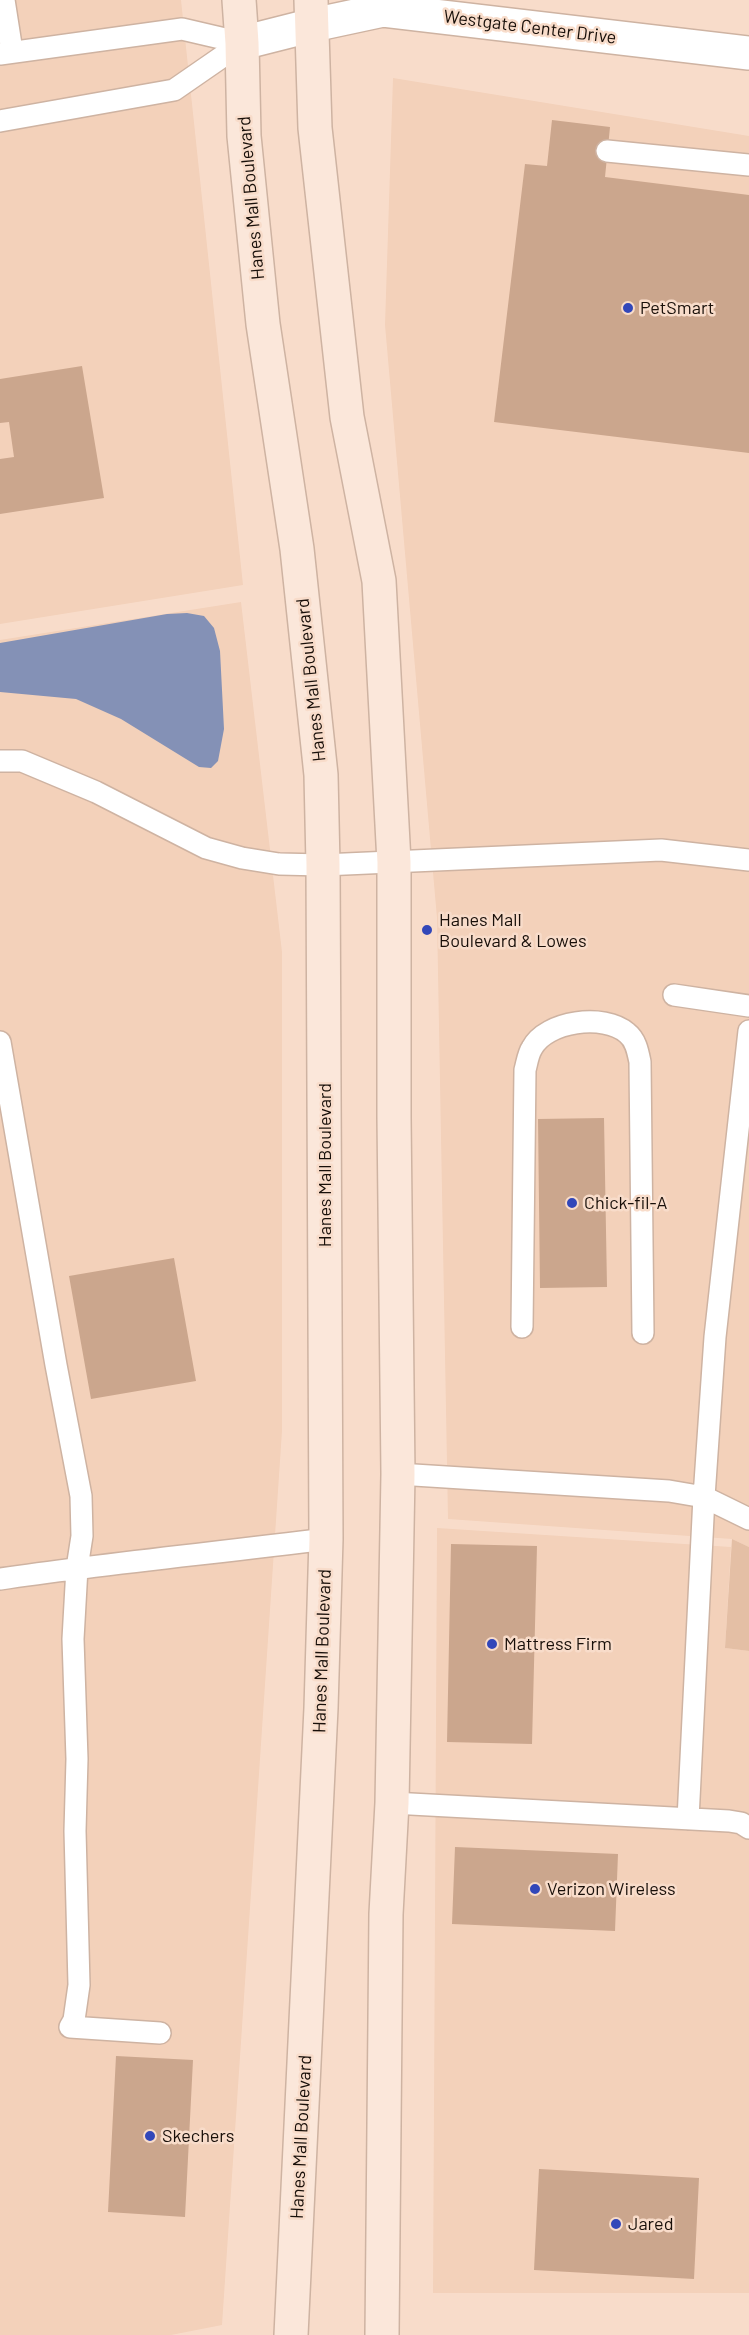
<!DOCTYPE html>
<html>
<head>
<meta charset="utf-8">
<style>
  body { margin:0 }
  canvas { display:block; background:#f8dcca }
</style>
</head>
<body>
<canvas width="749" height="2335"></canvas>
<script>
const ctx = document.querySelector('canvas').getContext('2d');
ctx.lineJoin = 'round';
function fillPath(path, color) {
  ctx.fillStyle = color;
  ctx.fill(path, 'evenodd');
}
function stroke(path, color, width, dash) {
  ctx.strokeStyle = color;
  ctx.lineWidth = width;
  ctx.lineCap = dash ? 'butt' : 'round';
  ctx.setLineDash(dash || []);
  ctx.stroke(path);
}
function label(font, color, halo, rows, align = 'center') {
  ctx.font = font + ' Barlow,sans-serif';
  ctx.lineWidth = 5;
  ctx.setLineDash([]);
  ctx.textBaseline = 'middle';
  ctx.strokeStyle = halo;
  ctx.fillStyle = color;
  for (const [text, x, y, turn = 0] of rows) {
    ctx.save();
    ctx.translate(x, y);
    ctx.rotate((+turn || 0) * Math.PI / 180);
    ctx.textAlign = isNaN(turn) ? turn : align;
    if (halo) ctx.strokeText(text, 0, 0);
    ctx.fillText(text, 0, 0);
    ctx.restore();
  }
}
fillPath(new Path2D(`
  M 0,0 L 181,0 L 243,585 L 0,624 Z
  M 393,78 L 749,136 L 749,1547 L 732,1539 L 448,1519 L 437,918 L 385,325 Z
  M 241,602 L 282,952 L 282,1431 L 222,2325 L 171,2335 L 0,2335 L 0,640 Z
  M 437,1528 L 731,1547 L 725,1648 L 749,1651 L 749,2293 L 433,2293 Z`), '#f3d1ba');
fillPath(new Path2D(`
  M 732,1539 L 749,1547 L 749,1651 L 725,1648 Z`), '#e4bfa5');
fillPath(new Path2D(`
  M 187,613 L 204,616 L 214,628 L 220,651 L 224,729 L 218,761 L 211,768 L 199,767 L 121,719 L 76,699 L 0,692 L 0,643 L 167,614 Z`), '#8491b6');
fillPath(new Path2D(`
  M 552,120 L 610,127 L 605,177 L 749,195 L 749,453 L 494,422 L 525,164 L 547,166 Z
  M 82,366 L 104,498 L 0,514 L 0,459 L 14,457 L 9,422 L 0,423 L 0,379 Z
  M 604,1118 L 607,1287 L 540,1288 L 538,1119 Z
  M 174,1258 L 196,1381 L 91,1399 L 69,1276 Z
  M 451,1544 L 537,1546 L 532,1744 L 447,1742 Z
  M 455,1847 L 618,1854 L 615,1931 L 452,1924 Z
  M 116,2056 L 193,2060 L 185,2217 L 108,2212 Z
  M 539,2169 L 699,2178 L 694,2279 L 534,2270 Z`), '#cba68d');
const service = new Path2D(`
  M 4,0 L 12,51
  M 0,54 L 182,29 L 242,43
  M 0,121 L 174,90 L 242,43
  M 607,151 L 749,165
  M 0,761 L 22,761 L 96,792 L 206,848 L 242,858 L 279,864 L 323,865 L 661,850 L 749,860
  M 674,995 L 749,1006
  M 0,1042 L 56,1365 L 81,1496 L 82,1536 L 77,1568 L 73,1639 L 77,1759 L 75,1831 L 79,1985 L 74,2020 L 70,2027 L 160,2033
  M 522,1327 L 525,1070 C 527,1063 528,1054 532,1048 C 546,1021 604,1013 627,1033 C 636,1040 638,1052 640,1062 L 643,1333
  M 398,1474 L 669,1491 L 704,1497 L 749,1519
  M 0,1579 C 108,1563 217,1553 326,1539
  M 392,1803 L 729,1821 L 741,1823 L 749,1828
  M 688,1819 L 704,1497 L 715,1337 L 749,1031`);
const minor = new Path2D(`
  M 242,43 L 313,25 L 383,10 L 749,53`);
const secondary = new Path2D(`
  M 239,0 L 242,43 L 244,136 L 263,324 L 297,549 L 321,775 L 323,865 L 326,1539 L 321,1708 L 291,2335
  M 311,0 L 315,128 L 347,417 L 379,581 L 394,862 L 394,1117 L 398,1474 L 392,1803 L 386,1914 L 382,2335`);
stroke(service, '#ceb3a2', 24);
stroke(minor, '#ceb3a2', 36);
stroke(secondary, '#ceb3a2', 36);
stroke(service, '#fff', 21);
stroke(minor, '#fff', 33);
stroke(secondary, '#fbe7da', 33);
for (const [x, y, r, color] of [
  [628,308,6,"#3247b9"],
  [427,930,6,"#3247b9"],
  [572,1203,6,"#3247b9"],
  [492,1644,6,"#3247b9"],
  [535,1889,6,"#3247b9"],
  [150,2136,6,"#3247b9"],
  [616,2224,6,"#3247b9"]
]) {
  const dot = new Path2D();
  dot.arc(x, y, r, 0, 2 * Math.PI);
  ctx.fillStyle = color;
  ctx.fill(dot);
  stroke(dot, '#f8dcca', 2);
}
label('18px', '#180f09', '#f8dcca', [
  ["Westgate Center Drive",530,27,7],
  ["Hanes Mall Boulevard",251,198,-95],
  ["Hanes Mall Boulevard",311,680,-96],
  ["Hanes Mall Boulevard",325,1165,-90],
  ["Hanes Mall Boulevard",322,1651,-88],
  ["Hanes Mall Boulevard",301,2137,-87]
]);
label('18px', '#180f09', '#f8dcca', [
  ["PetSmart",640,308],
  ["Hanes Mall",439,920],
  ["Boulevard & Lowes",439,941],
  ["Chick-fil-A",584,1203],
  ["Mattress Firm",504,1644],
  ["Verizon Wireless",547,1889],
  ["Skechers",162,2136],
  ["Jared",628,2224]
], 'left');
</script>
</body>
</html>
